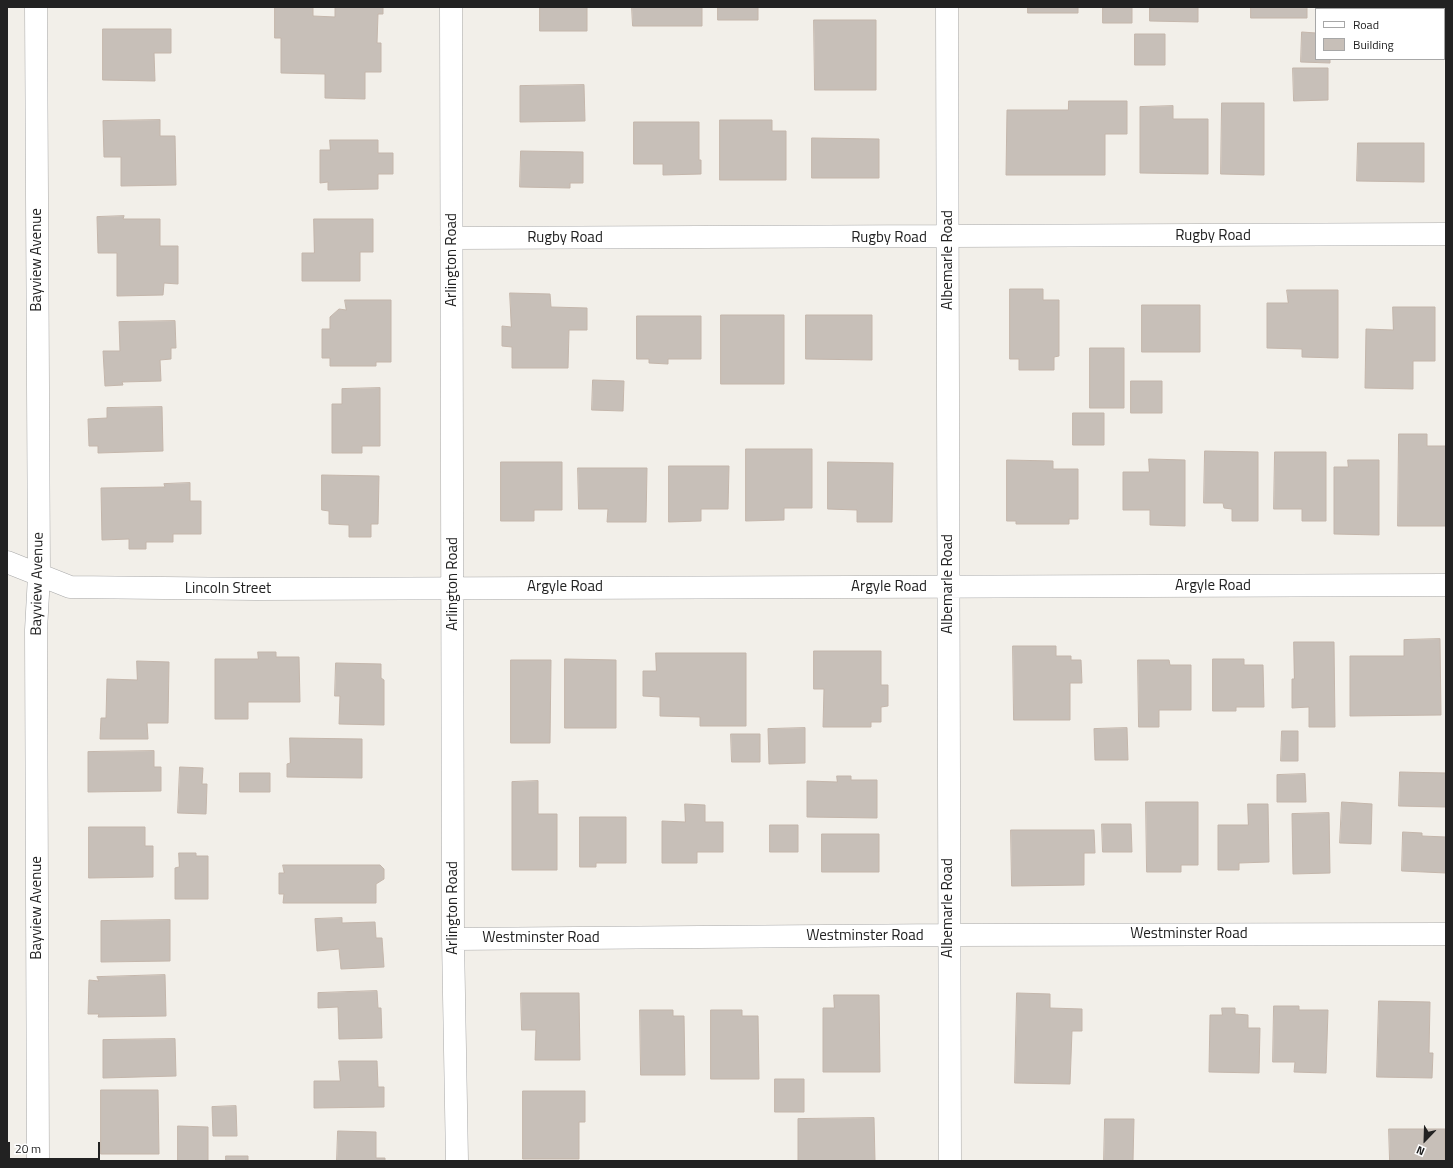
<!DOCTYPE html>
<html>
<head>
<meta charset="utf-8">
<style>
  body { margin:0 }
  #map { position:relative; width:1453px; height:1168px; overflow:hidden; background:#f2efe9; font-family:"Titillium Web",sans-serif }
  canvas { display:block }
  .frame { position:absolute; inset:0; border:8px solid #222; pointer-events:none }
  .legend { position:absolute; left:1315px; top:8px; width:130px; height:52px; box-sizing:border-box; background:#fff; border:1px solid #a7a7a7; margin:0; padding:5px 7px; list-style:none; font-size:12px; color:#222 }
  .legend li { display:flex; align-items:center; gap:8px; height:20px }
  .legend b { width:20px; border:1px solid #a7a7a7 }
  .north { position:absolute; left:1405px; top:1120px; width:40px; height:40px; -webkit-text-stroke:3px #fff; paint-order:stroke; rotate:203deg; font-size:11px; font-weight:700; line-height:16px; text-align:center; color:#222 }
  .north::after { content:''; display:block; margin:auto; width:14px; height:18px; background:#222; clip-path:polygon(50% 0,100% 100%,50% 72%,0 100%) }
  .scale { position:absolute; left:8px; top:1142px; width:92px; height:18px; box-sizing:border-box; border:2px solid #222; border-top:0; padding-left:5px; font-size:12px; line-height:14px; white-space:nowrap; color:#222; -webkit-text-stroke:3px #fff; paint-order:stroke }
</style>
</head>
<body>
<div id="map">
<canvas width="1453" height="1168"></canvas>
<div class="frame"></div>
<ul class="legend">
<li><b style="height:5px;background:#fff"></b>Road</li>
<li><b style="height:11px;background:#c7bfb8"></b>Building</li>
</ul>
<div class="north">N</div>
<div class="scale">20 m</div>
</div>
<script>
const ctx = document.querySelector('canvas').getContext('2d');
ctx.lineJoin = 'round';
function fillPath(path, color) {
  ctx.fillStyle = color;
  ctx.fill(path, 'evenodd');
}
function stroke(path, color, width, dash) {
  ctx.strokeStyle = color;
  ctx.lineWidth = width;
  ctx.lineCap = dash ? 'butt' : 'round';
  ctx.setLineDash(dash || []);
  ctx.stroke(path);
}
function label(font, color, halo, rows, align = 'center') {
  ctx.font = font + ' "Titillium Web",sans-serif';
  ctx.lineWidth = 3.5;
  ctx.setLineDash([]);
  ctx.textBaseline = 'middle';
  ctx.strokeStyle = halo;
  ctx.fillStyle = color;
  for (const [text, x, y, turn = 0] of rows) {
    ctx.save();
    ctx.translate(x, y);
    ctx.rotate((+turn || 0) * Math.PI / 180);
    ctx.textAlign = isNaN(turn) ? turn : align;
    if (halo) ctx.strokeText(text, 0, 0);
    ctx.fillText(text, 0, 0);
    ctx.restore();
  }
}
const building = new Path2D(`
  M 275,7 L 313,7 L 313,16 L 335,17 L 335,7 L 383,7 L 383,14 L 378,14 L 377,43 L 381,43 L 381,72 L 365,72 L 365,99 L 325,98 L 325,74 L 281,73 L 281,38 L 275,38 Z
  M 540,7 L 587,7 L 587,31 L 540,31 Z
  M 632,7 L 702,7 L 702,26 L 633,26 Z
  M 718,7 L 758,7 L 758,20 L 718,20 Z
  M 1028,7 L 1078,7 L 1078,13 L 1028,13 Z
  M 1103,7 L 1132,7 L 1132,23 L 1103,23 Z
  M 1150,7 L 1198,7 L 1198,22 L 1150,21 Z
  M 1251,7 L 1307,7 L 1307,18 L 1251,18 Z
  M 1336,7 L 1424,7 L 1424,9 L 1336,9 Z
  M 814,20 L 876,20 L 876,90 L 815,90 Z
  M 103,29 L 171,29 L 171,53 L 154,53 L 155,81 L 103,80 Z
  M 1302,32 L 1316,33 L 1316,59 L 1330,59 L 1330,63 L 1301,62 Z
  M 1135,34 L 1165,34 L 1165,65 L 1135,65 Z
  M 1293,68 L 1328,68 L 1328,100 L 1294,101 Z
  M 584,85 L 585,121 L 520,122 L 520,86 Z
  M 1069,101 L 1127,101 L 1127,134 L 1105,134 L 1105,175 L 1006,175 L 1007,110 L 1068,110 Z
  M 1222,103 L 1264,103 L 1264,175 L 1221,174 Z
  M 1173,106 L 1173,119 L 1208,119 L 1208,174 L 1140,173 L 1140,107 Z
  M 160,120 L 160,136 L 175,136 L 176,185 L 121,186 L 121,157 L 104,157 L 103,121 Z
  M 720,120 L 772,120 L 772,131 L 786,131 L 786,180 L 720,180 Z
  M 634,122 L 699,122 L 699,160 L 701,160 L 701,174 L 663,175 L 663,164 L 634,164 Z
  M 812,138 L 879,139 L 879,178 L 812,178 Z
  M 330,140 L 378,140 L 378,153 L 393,153 L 393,174 L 378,174 L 378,189 L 328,190 L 328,182 L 320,183 L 320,150 L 330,150 Z
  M 1358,143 L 1424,143 L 1424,182 L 1357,181 Z
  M 521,151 L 583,152 L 583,183 L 570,183 L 570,188 L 520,187 Z
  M 124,216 L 123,219 L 160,219 L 160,246 L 178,246 L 178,284 L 164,283 L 163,295 L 117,296 L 117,253 L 98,253 L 97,217 Z
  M 314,219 L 373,219 L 373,252 L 360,252 L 360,281 L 302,281 L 302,253 L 314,253 Z
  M 1010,289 L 1043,289 L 1043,300 L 1059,300 L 1059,356 L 1054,357 L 1054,370 L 1019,370 L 1019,359 L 1010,359 Z
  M 1287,290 L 1338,290 L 1338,358 L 1302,357 L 1302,349 L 1267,348 L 1267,303 L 1288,303 Z
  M 510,293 L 550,294 L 551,307 L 587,308 L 587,330 L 569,330 L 568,368 L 512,368 L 512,347 L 502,346 L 502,326 L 511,327 Z
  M 345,300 L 391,300 L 391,362 L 376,362 L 376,366 L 330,366 L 330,358 L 322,358 L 322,329 L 330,329 L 330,317 L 339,309 L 346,310 Z
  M 1142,305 L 1200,305 L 1200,352 L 1142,352 Z
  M 1393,307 L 1435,307 L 1435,361 L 1413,361 L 1413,389 L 1365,388 L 1366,329 L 1393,330 Z
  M 721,315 L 784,315 L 784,384 L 721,384 Z
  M 806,315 L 872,315 L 872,360 L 806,359 Z
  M 637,316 L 701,316 L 701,359 L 668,359 L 668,364 L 649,363 L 649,359 L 637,359 Z
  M 175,321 L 176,348 L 171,348 L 171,359 L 160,360 L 161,381 L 122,382 L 123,385 L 105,386 L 103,351 L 120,351 L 119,322 Z
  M 1090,348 L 1124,348 L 1124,408 L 1090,408 Z
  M 593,380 L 624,381 L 623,411 L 592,410 Z
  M 1131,381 L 1162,381 L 1162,413 L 1131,413 Z
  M 380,388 L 380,446 L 362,446 L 362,453 L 332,453 L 332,404 L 342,404 L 342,389 Z
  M 162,407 L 163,451 L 98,453 L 98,446 L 89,446 L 88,419 L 107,418 L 107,408 Z
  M 1073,413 L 1104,413 L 1104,445 L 1073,445 Z
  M 1399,434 L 1427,434 L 1427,446 L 1446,446 L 1446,526 L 1398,526 Z
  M 746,449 L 812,449 L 812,508 L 784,508 L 784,520 L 746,521 Z
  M 1205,451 L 1258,452 L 1258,521 L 1232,521 L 1232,509 L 1224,508 L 1223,503 L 1204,503 Z
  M 1275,452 L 1326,452 L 1326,521 L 1302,521 L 1302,509 L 1274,509 Z
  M 1149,459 L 1185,460 L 1185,526 L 1150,525 L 1150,510 L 1123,510 L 1123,472 L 1149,472 Z
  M 1007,460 L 1053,461 L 1053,469 L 1078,469 L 1078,519 L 1069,519 L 1069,524 L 1016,524 L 1016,521 L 1007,521 Z
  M 1348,460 L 1379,460 L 1379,535 L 1334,534 L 1334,467 L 1348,467 Z
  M 501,462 L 562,462 L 562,510 L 534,510 L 534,521 L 501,521 Z
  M 828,462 L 893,463 L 892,522 L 857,522 L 857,510 L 828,509 Z
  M 669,466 L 729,466 L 728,509 L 701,509 L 701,521 L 669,522 Z
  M 578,468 L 647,468 L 646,522 L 607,522 L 608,509 L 579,509 Z
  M 322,475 L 379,476 L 378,524 L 371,524 L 371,537 L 349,537 L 349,525 L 329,524 L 329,511 L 322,510 Z
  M 190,483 L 190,501 L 201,501 L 201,534 L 173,534 L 173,542 L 146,542 L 146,549 L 129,549 L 129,539 L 102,540 L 101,488 L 165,487 L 164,484 Z
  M 1440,639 L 1441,715 L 1350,716 L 1350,656 L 1404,656 L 1404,640 Z
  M 1294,642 L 1334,642 L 1335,727 L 1309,727 L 1309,707 L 1292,708 L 1292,679 L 1294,679 Z
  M 1013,646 L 1056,646 L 1056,656 L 1071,656 L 1071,660 L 1081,660 L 1082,683 L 1070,683 L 1070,720 L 1014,720 Z
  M 814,651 L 881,651 L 881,685 L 888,685 L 888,706 L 881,707 L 881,722 L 871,722 L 871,727 L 823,727 L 824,689 L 814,689 Z
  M 258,652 L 276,652 L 276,657 L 299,657 L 300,702 L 248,702 L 248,719 L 215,719 L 215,659 L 258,659 Z
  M 656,653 L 746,653 L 746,726 L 700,726 L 700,717 L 660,716 L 660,697 L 643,696 L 643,671 L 656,671 Z
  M 565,659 L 616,660 L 616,728 L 565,728 Z
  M 1213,659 L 1244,659 L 1244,665 L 1263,665 L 1264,707 L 1236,707 L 1236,711 L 1213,711 Z
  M 511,660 L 551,660 L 550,743 L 511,743 Z
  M 1138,660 L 1169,660 L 1170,665 L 1191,665 L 1191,710 L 1159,710 L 1159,727 L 1139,727 Z
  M 137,661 L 169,662 L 168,723 L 147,723 L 148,739 L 100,739 L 101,718 L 106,718 L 107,679 L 137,680 Z
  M 336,663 L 381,664 L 381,678 L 384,680 L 384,725 L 339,724 L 340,696 L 335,696 Z
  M 805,728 L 805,763 L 769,764 L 768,729 Z
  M 1127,728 L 1128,760 L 1095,760 L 1094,729 Z
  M 1282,731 L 1298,731 L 1298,761 L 1281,761 Z
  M 731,734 L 760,734 L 760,762 L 732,762 Z
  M 290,738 L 362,739 L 362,778 L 287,777 L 287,764 L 290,763 Z
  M 154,751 L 154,767 L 161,767 L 161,791 L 88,792 L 88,752 Z
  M 180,767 L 203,768 L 202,784 L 207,784 L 206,814 L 178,813 Z
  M 1400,772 L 1446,773 L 1446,807 L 1399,806 Z
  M 240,773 L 270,773 L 270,792 L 240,792 Z
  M 1305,774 L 1306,802 L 1277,802 L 1277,775 Z
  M 837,776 L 851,776 L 851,780 L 877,780 L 877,818 L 807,817 L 807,781 L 837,782 Z
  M 538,781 L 538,814 L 557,814 L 557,870 L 512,870 L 512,782 Z
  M 1146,802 L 1198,802 L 1198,865 L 1181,865 L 1181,872 L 1147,872 Z
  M 1342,802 L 1372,804 L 1371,844 L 1340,843 Z
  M 685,804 L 705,805 L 705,822 L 723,822 L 723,852 L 697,852 L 697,863 L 662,863 L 662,821 L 685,822 Z
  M 1248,804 L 1268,804 L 1269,862 L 1239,863 L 1239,870 L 1218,870 L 1218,825 L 1248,825 Z
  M 1329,813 L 1330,873 L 1293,874 L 1292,814 Z
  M 580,817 L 626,817 L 626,863 L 596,863 L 596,867 L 580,867 Z
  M 1102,824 L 1131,824 L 1132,852 L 1103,852 Z
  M 770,825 L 798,825 L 798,852 L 770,852 Z
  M 89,827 L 145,827 L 145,846 L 153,846 L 153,877 L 89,878 Z
  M 1011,830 L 1094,830 L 1095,853 L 1084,853 L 1084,885 L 1012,886 Z
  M 1403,832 L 1422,833 L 1422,836 L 1446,837 L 1446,873 L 1402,871 Z
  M 822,834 L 879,834 L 879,872 L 822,872 Z
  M 179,853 L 196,853 L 196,856 L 208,856 L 208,899 L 175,899 L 175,868 L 179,867 Z
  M 283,865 L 380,865 L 384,869 L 384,879 L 376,884 L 376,903 L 283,903 L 284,894 L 279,894 L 279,873 L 284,873 Z
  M 342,918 L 342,923 L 375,922 L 376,938 L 382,938 L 384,967 L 341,969 L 339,949 L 317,951 L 315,919 Z
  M 170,920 L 170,961 L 101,962 L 101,921 Z
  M 165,975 L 166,1016 L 98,1017 L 99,1014 L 88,1014 L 89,980 L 99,981 L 97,977 Z
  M 377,991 L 378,1008 L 381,1008 L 382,1038 L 339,1039 L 338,1007 L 318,1008 L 318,993 Z
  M 521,993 L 579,993 L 580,1060 L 535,1060 L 536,1030 L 522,1030 Z
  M 1017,993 L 1050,994 L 1050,1008 L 1082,1009 L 1082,1031 L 1072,1031 L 1070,1084 L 1015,1083 Z
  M 834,995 L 879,995 L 880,1072 L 823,1072 L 823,1008 L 834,1008 Z
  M 1379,1001 L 1430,1002 L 1429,1053 L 1433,1053 L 1432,1078 L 1377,1077 Z
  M 1274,1006 L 1299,1006 L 1299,1010 L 1328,1010 L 1326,1073 L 1294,1072 L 1295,1062 L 1273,1062 Z
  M 1222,1008 L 1235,1008 L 1235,1014 L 1248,1015 L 1248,1028 L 1260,1028 L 1259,1073 L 1209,1072 L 1210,1015 L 1222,1015 Z
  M 640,1010 L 673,1010 L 673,1016 L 684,1016 L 685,1075 L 641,1075 Z
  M 711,1010 L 742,1010 L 742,1016 L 758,1016 L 759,1079 L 711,1079 Z
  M 175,1039 L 176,1076 L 103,1078 L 103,1040 Z
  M 339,1061 L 377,1061 L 378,1087 L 384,1087 L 384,1107 L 314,1108 L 314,1081 L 340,1081 Z
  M 775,1079 L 804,1079 L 804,1112 L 775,1112 Z
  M 101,1090 L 158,1090 L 159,1154 L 101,1154 Z
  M 523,1091 L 585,1091 L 585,1122 L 579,1122 L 579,1159 L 523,1159 Z
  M 236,1106 L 237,1136 L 213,1136 L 212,1107 Z
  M 874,1118 L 875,1161 L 798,1161 L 798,1119 Z
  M 1105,1119 L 1134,1119 L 1133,1161 L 1104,1161 Z
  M 178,1126 L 208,1127 L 208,1161 L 178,1161 Z
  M 1389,1129 L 1445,1129 L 1445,1161 L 1390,1161 Z
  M 338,1131 L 376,1132 L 376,1158 L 385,1158 L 385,1161 L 337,1161 Z
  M 226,1156 L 248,1156 L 248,1161 L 226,1161 Z`);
fillPath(building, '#c7bfb8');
stroke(building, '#c4b6ab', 1);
const minor = new Path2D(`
  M 36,7 L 39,576 L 36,630 L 38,1161
  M 451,7 L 453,939 L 457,1161
  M 947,7 L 950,1161
  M 453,238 L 1446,234
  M 7,562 L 70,587 L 256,589 L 1446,585
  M 453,939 L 948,935 L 1446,934`);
stroke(minor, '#a9a9a9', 23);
stroke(minor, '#fff', 22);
label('15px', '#222', '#fff', [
  ["Rugby Road",1213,236],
  ["Rugby Road",565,238],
  ["Rugby Road",889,238],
  ["Bayview Avenue",37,260,-90],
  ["Arlington Road",452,260,-90],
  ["Albemarle Road",948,260,-90],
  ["Bayview Avenue",38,584,-89],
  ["Arlington Road",453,584,-90],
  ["Albemarle Road",948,584,-90],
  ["Argyle Road",1213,586],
  ["Argyle Road",565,587],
  ["Argyle Road",889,587],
  ["Lincoln Street",228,589],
  ["Bayview Avenue",37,908,-90],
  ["Arlington Road",453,908,-90],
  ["Albemarle Road",948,908,-90],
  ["Westminster Road",1189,934],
  ["Westminster Road",865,936],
  ["Westminster Road",541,938]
]);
</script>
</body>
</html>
